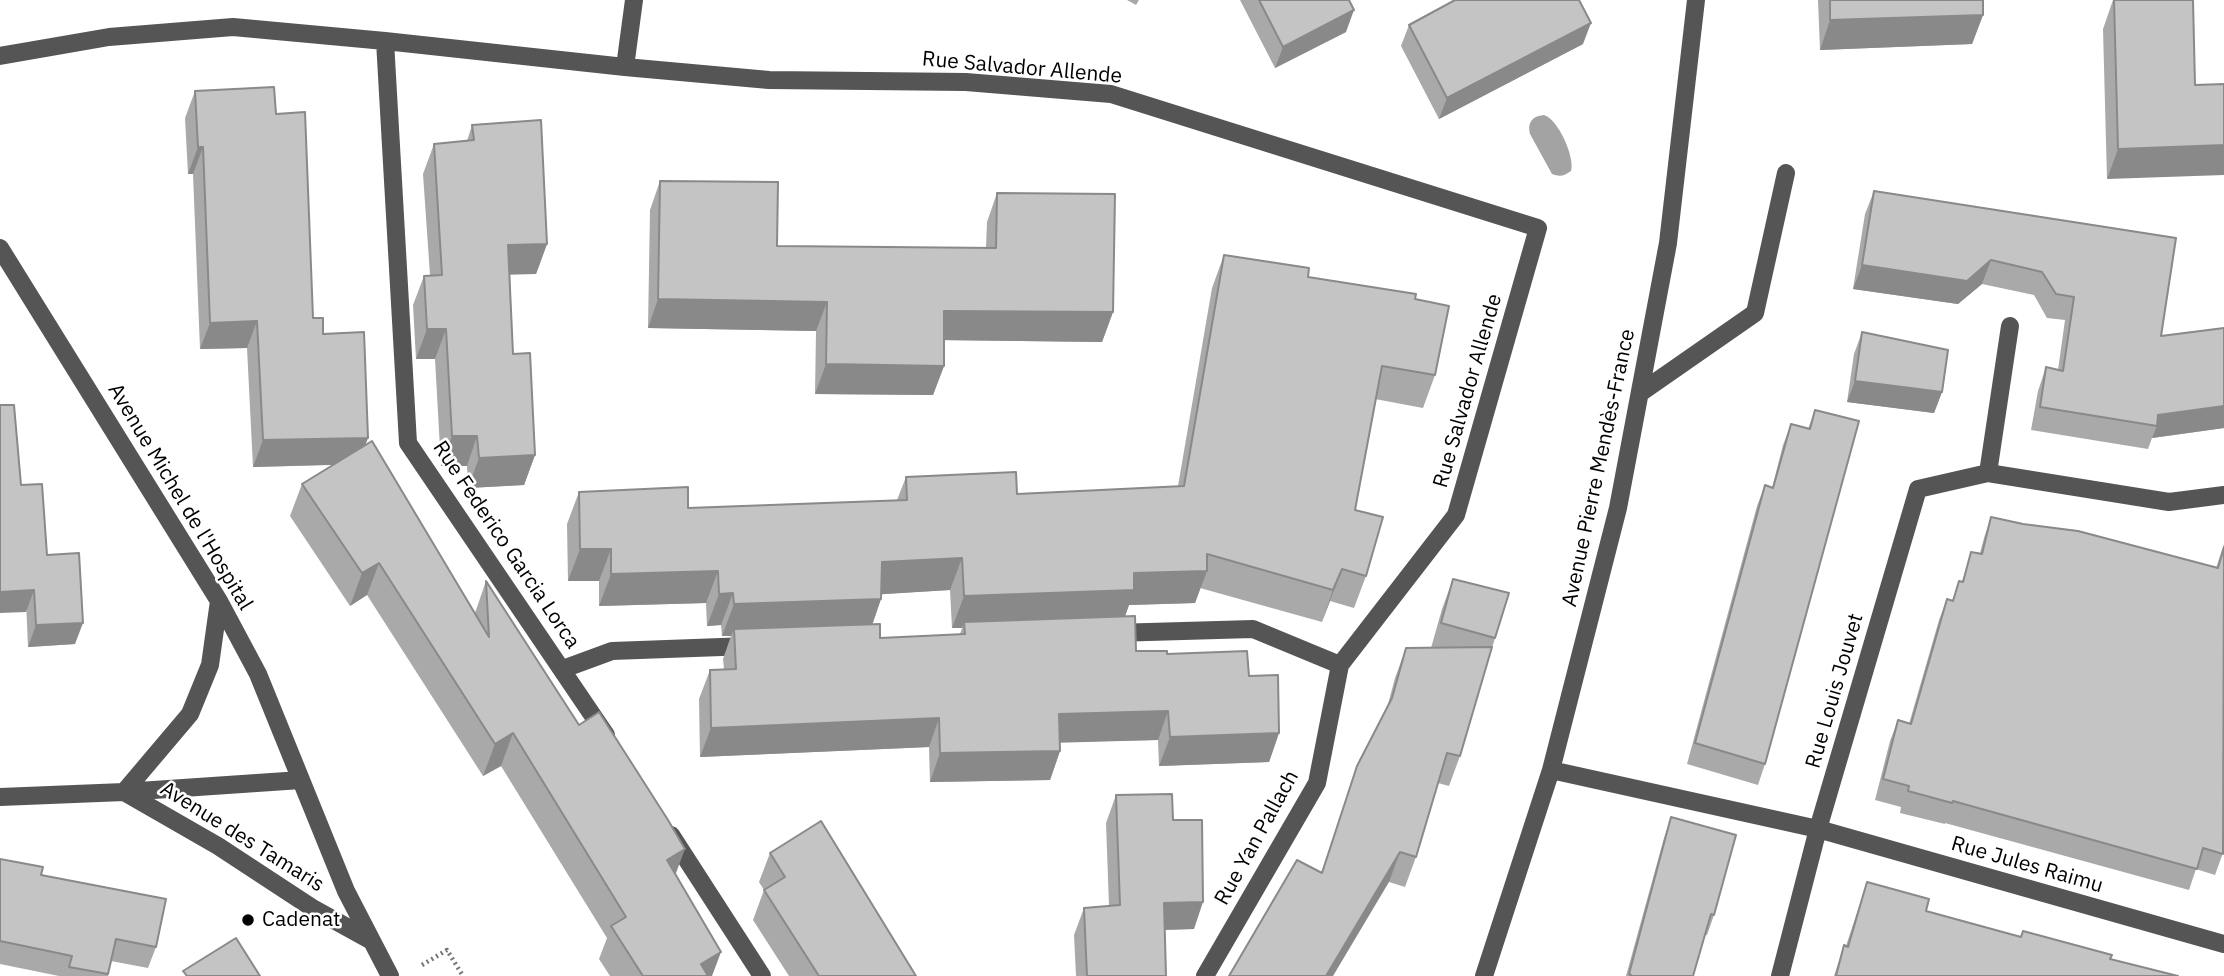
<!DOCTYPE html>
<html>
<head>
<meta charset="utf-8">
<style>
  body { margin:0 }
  canvas { display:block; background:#fff }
</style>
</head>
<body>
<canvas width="2224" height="976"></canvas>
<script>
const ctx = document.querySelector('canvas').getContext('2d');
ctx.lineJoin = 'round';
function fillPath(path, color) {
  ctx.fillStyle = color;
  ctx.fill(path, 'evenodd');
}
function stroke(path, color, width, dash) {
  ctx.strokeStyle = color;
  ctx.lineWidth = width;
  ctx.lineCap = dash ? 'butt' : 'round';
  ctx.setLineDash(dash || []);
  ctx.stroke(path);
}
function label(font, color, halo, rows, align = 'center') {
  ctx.font = font + ' "IBM Plex Sans",sans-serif';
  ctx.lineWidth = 5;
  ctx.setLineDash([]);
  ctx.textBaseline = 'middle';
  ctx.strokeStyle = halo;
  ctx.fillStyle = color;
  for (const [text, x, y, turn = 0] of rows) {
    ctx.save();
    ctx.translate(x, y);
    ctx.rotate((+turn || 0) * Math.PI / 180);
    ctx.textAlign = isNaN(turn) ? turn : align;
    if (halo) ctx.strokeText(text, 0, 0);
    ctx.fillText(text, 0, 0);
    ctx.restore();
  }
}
fillPath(new Path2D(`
  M 1544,115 C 1558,119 1575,157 1571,171 C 1564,176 1560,177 1552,174 L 1530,134 C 1527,123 1532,116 1544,115 Z`), '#a3a3a3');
stroke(new Path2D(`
  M 422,965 L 447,950 L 463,976`), '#777', 4.5, [2, 3.5]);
stroke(new Path2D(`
  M 385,41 L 408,443 L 606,735
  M 0,56 L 109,37 L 233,27 L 385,41 L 625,67 L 769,80 L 966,82 L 1111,94 L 1538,228 L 1456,515 L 1340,665
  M 625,67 L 634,0
  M 0,248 L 219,601 L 258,674 L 301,780
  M 1640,393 L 1755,313 L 1786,173
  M 1988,473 L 2010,326
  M 1113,633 L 1253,629 L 1340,665 L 1317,783 L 1205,976
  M 563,669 L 612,651 L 749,646
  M 1551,770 L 1818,829 L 2224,944
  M 124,792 L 218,846 L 314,909 L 372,941
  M 124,792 L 190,714 L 210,665 L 219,601
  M 0,797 L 124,792 L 301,780 L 346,891 L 390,976
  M 671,835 L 762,976
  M 1484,976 L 1551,770 L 1618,508 L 1668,243 L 1696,0
  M 1780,976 L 1818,829 L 1918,489 L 1988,473 L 2169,502 L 2224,495`), '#555', 18);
fillPath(new Path2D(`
  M 1127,0 L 1139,0 L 1136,5 Z
  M 1240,0 L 1349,0 L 1346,32 L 1275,68 Z
  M 1818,0 L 1983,0 L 1983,15 L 1972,44 L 1820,50 Z
  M 2113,0 L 2193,0 L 2107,179 L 2103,29 Z
  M 1409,25 L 1583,44 L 1439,119 L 1401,46 Z
  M 195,91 L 276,114 L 313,318 L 323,334 L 368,438 L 365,445 L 475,613 L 486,581 L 676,875 L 712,976 L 610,976 L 599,959 L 607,938 L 501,766 L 483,776 L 367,595 L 350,606 L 290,516 L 302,484 L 332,465 L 253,467 L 247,348 L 200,349 L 193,174 L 188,174 L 185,118 Z
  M 472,125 L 547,244 L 536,274 L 510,274 L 513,354 L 535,455 L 524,485 L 468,488 L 467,466 L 441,466 L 435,359 L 416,359 L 413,305 L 424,276 L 430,275 L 423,174 L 434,144 L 467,141 Z
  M 660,181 L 777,246 L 986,248 L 987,222 L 997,193 L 1113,312 L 1102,342 L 944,340 L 944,366 L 933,395 L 815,394 L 816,331 L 648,328 L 650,210 Z
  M 1874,191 L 2176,238 L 2161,336 L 2224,328 L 2224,428 L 2152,438 L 2148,449 L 2031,430 L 2038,391 L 2046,367 L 2058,370 L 2065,320 L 2047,318 L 2034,295 L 1982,284 L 1958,304 L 1853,289 L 1865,214 Z
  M 1224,255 L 1308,277 L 1415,299 L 1435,375 L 1423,408 L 1375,399 L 1355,510 L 1366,576 L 1354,608 L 1330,601 L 1322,622 L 1200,588 L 1195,603 L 1129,605 L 1125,616 L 1136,651 L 1167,654 L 1249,676 L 1279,733 L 1269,762 L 1159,766 L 1158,740 L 1060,742 L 1060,751 L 1050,780 L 930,782 L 929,747 L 700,757 L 699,699 L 710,670 L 724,669 L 723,659 L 731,636 L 722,636 L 721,625 L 707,626 L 706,603 L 599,606 L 599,581 L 568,581 L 567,524 L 579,492 L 688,508 L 897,500 L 906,477 L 1017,494 L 1178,486 L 1212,288 ZM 950,590 L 952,628 L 962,628 L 960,634 L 880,638 L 872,625 L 881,599 L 881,594 Z
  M 1862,332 L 1942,392 L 1934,413 L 1847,402 L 1854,354 Z
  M 1815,410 L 1765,764 L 1758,785 L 1687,764 L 1757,506 L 1765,485 L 1772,488 L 1783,445 L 1791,424 L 1808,429 Z
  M 21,485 L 47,555 L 75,644 L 28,647 Z
  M 1991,517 L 2216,568 L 2224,544 L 2224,850 L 2215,875 L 2196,869 L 2189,890 L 1945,823 L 1945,824 L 1900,813 L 1901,807 L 1875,800 L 1890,741 L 1898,720 L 1909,724 L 1939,620 L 1947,599 L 1952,601 L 1959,581 L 1962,582 L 1971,552 L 1980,553 L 1984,538 Z
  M 1453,579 L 1495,638 L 1460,756 L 1449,786 L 1438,783 L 1416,857 L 1405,887 L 1389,882 L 1321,873 L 1357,766 L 1387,708 L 1395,678 L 1406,648 L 1431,648 L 1442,609 Z
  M 1116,795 L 1173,820 L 1194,929 L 1165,930 L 1166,976 L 1076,976 L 1074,935 L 1084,908 L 1109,906 L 1106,823 Z
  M 1671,817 L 1714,915 L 1707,935 L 1705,935 L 1693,976 L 1626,976 L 1664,838 Z
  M 770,853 L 916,976 L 789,976 L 753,920 L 764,890 L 759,882 Z
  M 0,859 L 41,875 L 156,947 L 148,968 L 111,961 L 108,976 L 59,976 L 0,964 Z
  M 1867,882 L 1926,911 L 2021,937 L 2023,931 L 2110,959 L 2178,976 L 1834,976 L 1844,945 L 1846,946 Z`), '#a9a9a9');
fillPath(new Path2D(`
  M 1354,10 L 1346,32 L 1275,68 L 1283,47 Z
  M 1983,15 L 1972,44 L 1820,50 L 1830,20 Z
  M 1591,23 L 1583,44 L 1439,119 L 1447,98 Z
  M 2224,145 L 2224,175 L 2107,179 L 2118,149 Z
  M 198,147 L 203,147 L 193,174 L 188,174 Z
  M 547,244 L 536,274 L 498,275 L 508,245 Z
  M 1991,260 L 1982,284 L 1958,304 L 1853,289 L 1862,265 Z
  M 658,299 L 827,302 L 816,331 L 648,328 Z
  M 944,311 L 1113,312 L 1102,342 L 934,340 Z
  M 257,321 L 247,348 L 200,349 L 210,323 Z
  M 427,329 L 446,329 L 435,359 L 416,359 Z
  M 826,364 L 944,366 L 933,395 L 815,394 Z
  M 1855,381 L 1942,392 L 1934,413 L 1847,402 Z
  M 2224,406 L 2224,428 L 2152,438 L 2157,426 L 2158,415 Z
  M 452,436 L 477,436 L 467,466 L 441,466 Z
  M 368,438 L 358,464 L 253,467 L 263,440 Z
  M 535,455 L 524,485 L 468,488 L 479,458 Z
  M 580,549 L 611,549 L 599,581 L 568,581 Z
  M 962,558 L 950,590 L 870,595 L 882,562 Z
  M 379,563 L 367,595 L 350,606 L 362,573 Z
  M 1342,569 L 1330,601 L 1322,622 L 1333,590 Z
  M 718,571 L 706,603 L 599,606 L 611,574 Z
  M 1207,571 L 1195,603 L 1129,605 L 1123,622 L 964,622 L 962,628 L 952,628 L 964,596 L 1134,573 Z
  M 34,590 L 26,612 L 0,613 L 0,592 Z
  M 733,593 L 721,625 L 707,626 L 719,594 Z
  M 881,599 L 870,631 L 734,629 L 731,636 L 722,636 L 734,604 Z
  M 83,623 L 75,644 L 28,647 L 36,625 Z
  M 1168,711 L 1158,740 L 1049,743 L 1059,714 Z
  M 939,718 L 929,747 L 700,757 L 711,728 Z
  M 513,733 L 501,766 L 483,776 L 495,744 Z
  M 1279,733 L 1269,762 L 1159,766 L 1170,737 Z
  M 1060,751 L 1050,780 L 930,782 L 940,753 Z
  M 685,849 L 673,881 L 667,860 Z
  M 1400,852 L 1389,882 L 1333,976 L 1326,976 Z
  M 1203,902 L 1194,929 L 1154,930 L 1164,903 Z
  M 721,952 L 712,976 L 697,976 L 701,964 Z`), '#898989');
const building = new Path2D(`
  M 1259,0 L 1349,0 L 1354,10 L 1283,47 Z
  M 1455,0 L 1579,0 L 1591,23 L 1447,98 L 1409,25 Z
  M 1830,0 L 1983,0 L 1983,15 L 1830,20 Z
  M 2114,0 L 2193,0 L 2195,85 L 2224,84 L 2224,145 L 2118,149 Z
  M 274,87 L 276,114 L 305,112 L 313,318 L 323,318 L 323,334 L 364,332 L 368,438 L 263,440 L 257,321 L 210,323 L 203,147 L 198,147 L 195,91 Z
  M 541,120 L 547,244 L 508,245 L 513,354 L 530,353 L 535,455 L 479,458 L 477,436 L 452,436 L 446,329 L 427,329 L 424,276 L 442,275 L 434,144 L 474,140 L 472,125 Z
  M 660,181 L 778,182 L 777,246 L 996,248 L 997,193 L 1115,194 L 1113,312 L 944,311 L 944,366 L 826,364 L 827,302 L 658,299 Z
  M 1874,191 L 2176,238 L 2161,336 L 2224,328 L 2224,406 L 2158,415 L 2157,426 L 2040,407 L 2046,367 L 2063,371 L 2074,297 L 2056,294 L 2042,272 L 1991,260 L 1967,281 L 1862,265 Z
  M 1224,255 L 1309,268 L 1308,277 L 1416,294 L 1415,299 L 1449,306 L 1435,375 L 1382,366 L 1355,510 L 1383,517 L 1366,576 L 1342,569 L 1333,590 L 1207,554 L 1207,571 L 1134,573 L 1134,590 L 964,596 L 962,558 L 882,562 L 881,599 L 734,604 L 733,593 L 719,594 L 718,571 L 611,574 L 611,549 L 580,549 L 579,492 L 688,487 L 688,508 L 907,500 L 906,477 L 1016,472 L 1017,494 L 1184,486 Z
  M 1862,332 L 1948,350 L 1942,392 L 1855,381 Z
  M 0,405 L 14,405 L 21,485 L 42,484 L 47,555 L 79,553 L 83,623 L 36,625 L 34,590 L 0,592 Z
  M 1815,410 L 1859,421 L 1765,764 L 1695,743 L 1765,485 L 1773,488 L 1791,424 L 1810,429 Z
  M 372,441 L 489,637 L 486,581 L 579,725 L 599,712 L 668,820 L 685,849 L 667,860 L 721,952 L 701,964 L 708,976 L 643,976 L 611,926 L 626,917 L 513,733 L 495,744 L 379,563 L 362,573 L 302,484 Z
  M 1991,517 L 2023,524 L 2078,531 L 2218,568 L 2224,547 L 2223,854 L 2203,848 L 2197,869 L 1953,801 L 1952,803 L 1908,791 L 1909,786 L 1883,779 L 1898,720 L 1911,724 L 1947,599 L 1953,601 L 1959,581 L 1963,582 L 1971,552 L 1982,554 Z
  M 1453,579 L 1509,593 L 1495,638 L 1441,623 Z
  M 1135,616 L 1136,651 L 1167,651 L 1167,654 L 1247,651 L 1249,676 L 1278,675 L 1279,733 L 1170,737 L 1168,711 L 1059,714 L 1060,751 L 940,753 L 939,718 L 711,728 L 710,670 L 736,669 L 734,629 L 880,624 L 880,638 L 965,634 L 964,622 Z
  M 1492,647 L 1460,756 L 1447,753 L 1416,857 L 1400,852 L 1326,976 L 1229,976 L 1297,860 L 1322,873 L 1357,766 L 1392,698 L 1406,648 Z
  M 1172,794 L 1173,820 L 1202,820 L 1203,902 L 1164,903 L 1166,976 L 1087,976 L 1084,908 L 1120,905 L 1116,795 Z
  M 1671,817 L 1736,835 L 1714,915 L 1711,914 L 1693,976 L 1630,976 L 1631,975 L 1629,974 Z
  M 821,821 L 916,976 L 819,976 L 764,890 L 785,877 L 770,853 Z
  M 0,859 L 43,867 L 41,875 L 166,899 L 156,947 L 116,939 L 108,974 L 69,967 L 72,956 L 0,941 Z
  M 1867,882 L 1929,899 L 1926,911 L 2021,937 L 2023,931 L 2112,955 L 2110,959 L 2178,976 L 1836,976 L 1844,945 L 1848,947 Z
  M 236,938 L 260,976 L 187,976 L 183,971 Z`);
fillPath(building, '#c4c4c4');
stroke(building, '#898989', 2);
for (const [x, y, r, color] of [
  [248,920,7,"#000"]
]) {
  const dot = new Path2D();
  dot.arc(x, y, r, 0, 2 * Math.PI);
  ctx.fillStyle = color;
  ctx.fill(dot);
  stroke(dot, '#fff', 2.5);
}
label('21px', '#000', '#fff', [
  ["Rue Salvador Allende",1022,68,5],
  ["Rue Salvador Allende",1468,391,-74],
  ["Avenue Pierre Mendès-France",1599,468,-78],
  ["Avenue Michel de l'Hospital",180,497,59],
  ["Rue Federico Garcia Lorca",506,545,56],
  ["Rue Louis Jouvet",1835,691,-74],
  ["Avenue des Tamaris",242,837,32],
  ["Rue Yan Pallach",1257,838,-61],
  ["Rue Jules Raimu",2027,865,16]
]);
label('21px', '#000', '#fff', [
  ["Cadenat",262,920]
], 'left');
</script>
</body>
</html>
